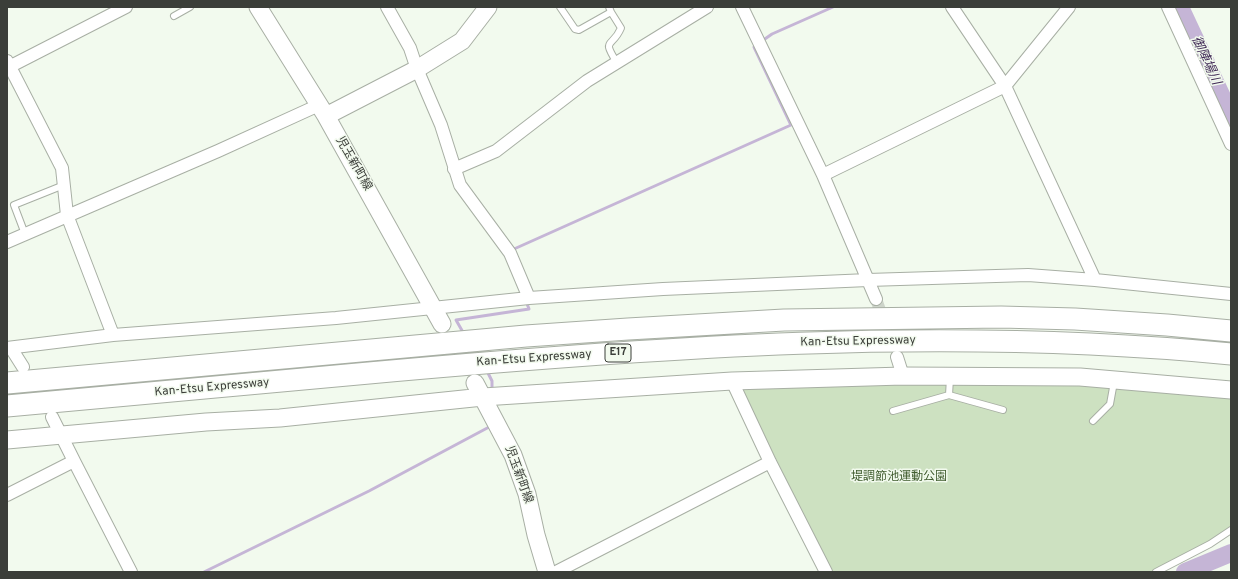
<!DOCTYPE html>
<html>
<head>
<meta charset="utf-8">
<style>
  body { margin:0 }
  #map { position:relative; width:1238px; height:579px; overflow:hidden; background:#f2faee; font-family:Overpass,sans-serif }
  canvas { display:block }
  .frame { position:absolute; inset:0; border:8px solid #3b3e39; pointer-events:none }
</style>
</head>
<body>
<div id="map">
<canvas width="1238" height="579"></canvas>
<div class="frame"></div>
</div>
<script>
const ctx = document.querySelector('canvas').getContext('2d');
ctx.lineJoin = 'round';
function fillPath(path, color) {
  ctx.fillStyle = color;
  ctx.fill(path, 'evenodd');
}
function stroke(path, color, width, dash) {
  ctx.strokeStyle = color;
  ctx.lineWidth = width;
  ctx.lineCap = dash ? 'butt' : 'round';
  ctx.setLineDash(dash || []);
  ctx.stroke(path);
}
function label(font, color, halo, rows, align = 'center') {
  ctx.font = font + ' Overpass,"Noto Sans JP",sans-serif';
  ctx.lineWidth = 3;
  ctx.setLineDash([]);
  ctx.textBaseline = 'middle';
  ctx.strokeStyle = halo;
  ctx.fillStyle = color;
  for (const [text, x, y, turn = 0] of rows) {
    ctx.save();
    ctx.translate(x, y);
    ctx.rotate((+turn || 0) * Math.PI / 180);
    ctx.textAlign = isNaN(turn) ? turn : align;
    if (halo) ctx.strokeText(text, 0, 0);
    ctx.fillText(text, 0, 0);
    ctx.restore();
  }
}
fillPath(new Path2D(`
  M 906,382 L 1093,385 L 1231,396 L 1231,528 L 1208,543 L 1152,572 L 832,572 L 738,384 Z`), '#cde1c1');
stroke(new Path2D(`
  M 762,41 L 772,34 L 833,7
  M 514,252 L 514,249 L 791,125 L 754,47 L 757,44
  M 464,334 L 456,320 L 529,309 L 526,301
  M 487,371 L 492,381 L 492,392
  M 204,572 L 369,491 L 491,426`), '#c5b5d6', 3);
stroke(new Path2D(`
  M 1180,7 L 1231,116
  M 1185,572 L 1231,553`), '#c5b5d6', 18);
stroke(new Path2D(`
  M 876,299 L 893,347`), '#cdd4ca', 12, [12, 6]);
const lane = new Path2D(`
  M 560,7 L 575,29 L 579,30 L 611,12 L 609,7
  M 611,12 L 621,28 C 612,49 601,37 617,63
  M 174,16 L 190,7
  M 25,234 L 14,205 L 64,185
  M 949,395 L 950,378
  M 893,411 L 949,395 L 1003,410
  M 1093,421 L 1110,404 L 1114,382
  M 1156,572 L 1210,544 L 1231,530`);
const street = new Path2D(`
  M 387,7 L 410,48 L 417,69 L 441,125 L 460,185 L 510,253 L 529,298
  M 742,7 L 823,175 L 876,299
  M 952,7 L 1005,86 L 1095,280
  M 1168,7 L 1231,144
  M 7,61 L 62,168 L 67,215 L 113,335
  M 7,68 L 126,7
  M 454,169 L 496,151 L 587,81 L 707,7
  M 823,175 L 1005,86 L 1069,7
  M 7,242 L 218,151 L 319,105
  M 7,348 L 113,335 L 336,318 L 529,298 L 663,289 L 868,280 L 1028,275 L 1095,280 L 1231,294
  M 11,348 L 23,367
  M 897,357 L 903,376
  M 732,381 L 770,462 L 826,572
  M 74,461 L 131,572
  M 7,495 L 74,461 L 52,417
  M 556,572 L 770,462`);
const secondary = new Path2D(`
  M 258,7 L 326,116 L 442,324
  M 326,116 L 417,69 L 462,41 L 488,7
  M 475,383 L 513,455 L 527,494 L 536,535 L 547,572
  M 7,440 L 206,422 L 280,418 L 483,397 L 732,381 L 903,376 L 1080,377 L 1231,390`);
const highway = new Path2D(`
  M 7,383 L 526,336 L 628,329 L 784,320 L 1001,317 L 1075,319 L 1167,325 L 1231,331
  M 7,406 C 128,395 249,384 369,373 C 656,347 944,326 1231,354`);
stroke(lane, '#a8afa4', 8);
stroke(street, '#a8afa4', 14);
stroke(secondary, '#a8afa4', 19);
stroke(highway, '#a8afa4', 23);
stroke(lane, '#fff', 6);
stroke(street, '#fff', 12);
stroke(secondary, '#fff', 17);
stroke(highway, '#fff', 21);
for (const [x, y, w] of [
  [618,353,26]
]) {
  const box = new Path2D();
  box.roundRect(x - w / 2, y - 9, w, 18, 3);
  ctx.fillStyle = '#f2faee';
  ctx.fill(box);
  stroke(box, '#3b3e39', 1);
}
label('bold 11px', '#3b3e39', null, [
  ["E17",618,353]
]);
label('12px', '#3b3e39', '#f2faee', [
  ["児玉新町線",353,164,60],
  ["Kan-Etsu Expressway",858,342,-1],
  ["Kan-Etsu Expressway",534,359,-4],
  ["Kan-Etsu Expressway",212,388,-5],
  ["児玉新町線",518,475,70]
]);
label('12px', '#415d2f', '#f2faee', [
  ["堤調節池運動公園",899,478]
]);
label('italic 13px', '#442d59', '#f2faee', [
  ["御陣場川",1205,61,65]
]);
</script>
</body>
</html>
